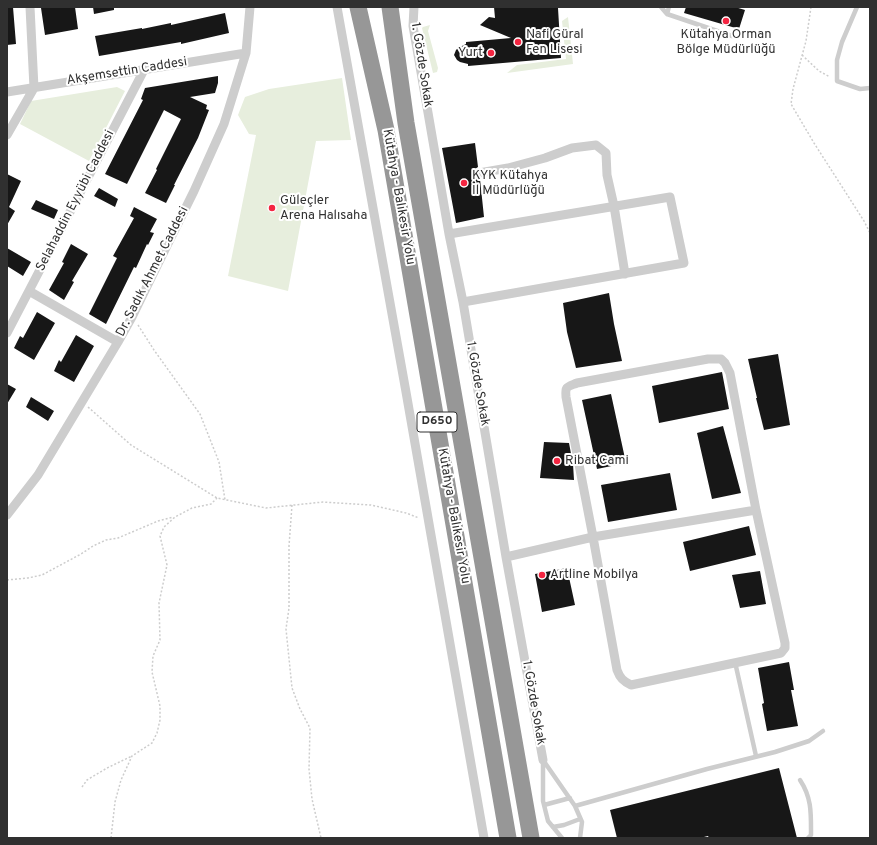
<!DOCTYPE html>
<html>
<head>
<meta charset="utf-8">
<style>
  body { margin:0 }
  #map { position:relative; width:877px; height:845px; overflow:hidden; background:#fff; font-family:Overpass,sans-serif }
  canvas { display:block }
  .frame { position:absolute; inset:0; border:8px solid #303030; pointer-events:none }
</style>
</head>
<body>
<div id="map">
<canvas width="877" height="845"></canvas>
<div class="frame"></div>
</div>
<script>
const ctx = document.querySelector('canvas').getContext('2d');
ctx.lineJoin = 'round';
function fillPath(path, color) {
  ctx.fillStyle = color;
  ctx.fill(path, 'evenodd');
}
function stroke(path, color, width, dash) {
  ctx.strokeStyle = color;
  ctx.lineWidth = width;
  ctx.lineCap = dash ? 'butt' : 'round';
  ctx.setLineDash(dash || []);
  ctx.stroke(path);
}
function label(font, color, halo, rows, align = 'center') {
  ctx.font = font + ' Overpass,sans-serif';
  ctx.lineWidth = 4;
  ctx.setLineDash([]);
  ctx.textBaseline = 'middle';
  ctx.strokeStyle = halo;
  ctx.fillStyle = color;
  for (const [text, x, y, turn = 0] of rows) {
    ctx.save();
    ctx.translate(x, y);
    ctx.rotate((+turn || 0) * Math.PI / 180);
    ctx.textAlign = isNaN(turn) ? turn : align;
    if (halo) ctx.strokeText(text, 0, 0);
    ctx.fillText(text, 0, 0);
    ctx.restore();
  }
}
fillPath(new Path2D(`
  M 568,17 L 573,64 L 507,73 L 517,65 L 566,59 L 562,21 Z
  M 430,25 L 428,31 L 438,68 L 437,72 L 433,73 L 422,28 L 423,27 Z
  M 342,78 L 351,140 L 316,141 L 288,291 L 228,276 L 256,135 L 249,134 L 238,115 L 245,97 L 269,89 Z
  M 117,87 L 125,91 L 89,161 L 20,124 L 31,101 Z`), '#e7eedd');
fillPath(new Path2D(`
  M 7,7 L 13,7 L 16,44 L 7,45 Z
  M 49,7 L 75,7 L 78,29 L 45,35 L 41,8 Z
  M 93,7 L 114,7 L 114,10 L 94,14 Z
  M 494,7 L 554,7 L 554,8 L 558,8 L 561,58 L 468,66 L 468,64 L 460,62 L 457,60 L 454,55 L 456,50 L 458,48 L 466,44 L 466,42 L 511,38 L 480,25 L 489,17 L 495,18 Z
  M 686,7 L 735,7 L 745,10 L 739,29 L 684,13 Z
  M 225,13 L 229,33 L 181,44 L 181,42 L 99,56 L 95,36 L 142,28 L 142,29 L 171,23 L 171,25 Z
  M 218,76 L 218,83 L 215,93 L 190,97 L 207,105 L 206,109 L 209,110 L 198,138 L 174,185 L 175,185 L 166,203 L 145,193 L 157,170 L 156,169 L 181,119 L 164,110 L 127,184 L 105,174 L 143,100 L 141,99 L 145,88 Z
  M 475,143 L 478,167 L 475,169 L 473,174 L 475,177 L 480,179 L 484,217 L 456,223 L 442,148 Z
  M 7,174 L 21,181 L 9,207 L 15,211 L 7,225 Z
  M 99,188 L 118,199 L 115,207 L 94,196 Z
  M 36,200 L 58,210 L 54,219 L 31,209 Z
  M 134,207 L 157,219 L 150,232 L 154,233 L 148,245 L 147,244 L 136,268 L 134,267 L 106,324 L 89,314 L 117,258 L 113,256 L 134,218 L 130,216 Z
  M 71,244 L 88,254 L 72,281 L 74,282 L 64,300 L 49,290 L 64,263 L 62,262 Z
  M 7,248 L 31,262 L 23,276 L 7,266 Z
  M 609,293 L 614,324 L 622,361 L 576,368 L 567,332 L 563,303 Z
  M 37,312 L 55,323 L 34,360 L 14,348 L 20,336 L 23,338 Z
  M 76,335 L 94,346 L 74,382 L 54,371 L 59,360 L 61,362 Z
  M 778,354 L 790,425 L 764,430 L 756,398 L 757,398 L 748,359 Z
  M 722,372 L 729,409 L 659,423 L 652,386 Z
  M 7,384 L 16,389 L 7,404 Z
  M 611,394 L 626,463 L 597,469 L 582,400 Z
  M 31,397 L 54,411 L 48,421 L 26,407 Z
  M 723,426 L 741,493 L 712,499 L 697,433 Z
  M 544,442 L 569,443 L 573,464 L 574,480 L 540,478 Z
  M 670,473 L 677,510 L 608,522 L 601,485 Z
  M 749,526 L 756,555 L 690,571 L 683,542 Z
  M 567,568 L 575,605 L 542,612 L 535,574 Z
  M 760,571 L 766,604 L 740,608 L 732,575 Z
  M 789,662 L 794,690 L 791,690 L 798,726 L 767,731 L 762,704 L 764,703 L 758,668 Z
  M 779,768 L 797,838 L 709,838 L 708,836 L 700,838 L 617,838 L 610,810 Z`), '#171717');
stroke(new Path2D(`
  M 811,7 L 806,41 L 793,89 L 791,104 L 814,143 L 864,221 L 870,233
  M 802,55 L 819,71 L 830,77
  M 138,325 L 154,350 L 200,414 L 219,462 L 225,500
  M 88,407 L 131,445 L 217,498 L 266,508 L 323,502 L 371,505 L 406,513 L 419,518
  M 292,505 L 289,546 L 289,608 L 286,629 L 292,688 L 300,709 L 310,728 L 309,769 L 312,799 L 321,838
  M 7,580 L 28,578 L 42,575 L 81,554 L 93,546 L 106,540 L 118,538 L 158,521 L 173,517
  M 82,787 L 87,780 L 107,768 L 132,756
  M 111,838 L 115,802 L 121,780 L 132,756 L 152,743 L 157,733 L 160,720 L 160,706 L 152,672 L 153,656 L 160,640 L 159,603 L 167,565 L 160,536 L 164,527 L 175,517 L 192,508 L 211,504 L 217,498`), '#cdcdcd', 1.5, [2, 2]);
stroke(new Path2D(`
  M 661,7 L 667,14 L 669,7
  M 857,7 L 842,42 L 837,60 L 837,81 L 860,89 L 870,88
  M 667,14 L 732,36
  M 735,662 L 756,756
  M 543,760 L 575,806 L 582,822 L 580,838
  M 543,760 L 543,801 L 548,821 L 562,838
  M 800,780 C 812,798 811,814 811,835 L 808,838
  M 544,805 L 570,798
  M 575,806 L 707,769 L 775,752 L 809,741 L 823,731
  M 553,827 L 564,825 L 580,819`), '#cdcdcd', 4.5);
stroke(new Path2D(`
  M 337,7 L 406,392 L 484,838
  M 414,7 L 413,26 L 449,234 L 463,302 L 506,557 L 543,760
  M 7,92 L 246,53
  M 7,135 L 34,88 L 30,7
  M 479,173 L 508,168 L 545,158 L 572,148 L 596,145 L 606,153 L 607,175 L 614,206 L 625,274
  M 449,234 L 670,197 L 684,263 L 463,302
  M 29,291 L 118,342
  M 7,333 L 144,70
  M 708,359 L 721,359 L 725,363 L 730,373 L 756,510 L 785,643 L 785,648 L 781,653 L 631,685 C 623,681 620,678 617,670 L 593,537 L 566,397 C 565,386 567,387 577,383 Z
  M 7,515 L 38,475 L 118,342 L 132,317 L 152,276 L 194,191 L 224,124 L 246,53 L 250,7
  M 506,557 L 593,537 L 756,510`), '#cdcdcd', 9);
stroke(new Path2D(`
  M 358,7 L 386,130 L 508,838
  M 390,7 L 406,123 L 531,838`), '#979797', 17);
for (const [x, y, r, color] of [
  [726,21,4,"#f42541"],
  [518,42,4,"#f42541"],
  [491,53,4,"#f42541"],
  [464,183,4,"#f42541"],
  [272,208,4,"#f42541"],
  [557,461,4,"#f42541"],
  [542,575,4,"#f42541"]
]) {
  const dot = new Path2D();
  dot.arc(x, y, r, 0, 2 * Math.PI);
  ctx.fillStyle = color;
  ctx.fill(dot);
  stroke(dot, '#fff', 1.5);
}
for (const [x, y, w] of [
  [437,422,40]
]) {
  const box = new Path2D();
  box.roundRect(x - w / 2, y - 10, w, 20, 3);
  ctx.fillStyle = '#fff';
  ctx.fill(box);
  stroke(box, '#303030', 1);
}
label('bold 12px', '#303030', null, [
  ["D650",437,422]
]);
label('13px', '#303030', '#fff', [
  ["Nafi Güral",526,35],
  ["Fen Lisesi",526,50],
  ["Kütahya Orman",726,35,"center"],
  ["Bölge Müdürlüğü",726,50,"center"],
  ["Yurt",483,53,"right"],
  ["KYK Kütahya",472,176],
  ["İl Müdürlüğü",472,191],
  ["Güleçler",280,201],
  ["Arena Halısaha",280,216],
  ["Ribat Cami",565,461],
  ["Artline Mobilya",550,575]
], 'left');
label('13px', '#303030', '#fff', [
  ["1. Gözde Sokak",421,65,81],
  ["Akşemsettin Caddesi",127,72,-9],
  ["Kütahya - Balıkesir Yolu",398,197,80],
  ["Selahaddin Eyyübi Caddesi",76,201,-63],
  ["Dr. Sadık Ahmet Caddesi",153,272,-63],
  ["1. Gözde Sokak",477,384,80],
  ["Kütahya - Balıkesir Yolu",453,516,80],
  ["1. Gözde Sokak",533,703,80]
]);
</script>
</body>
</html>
